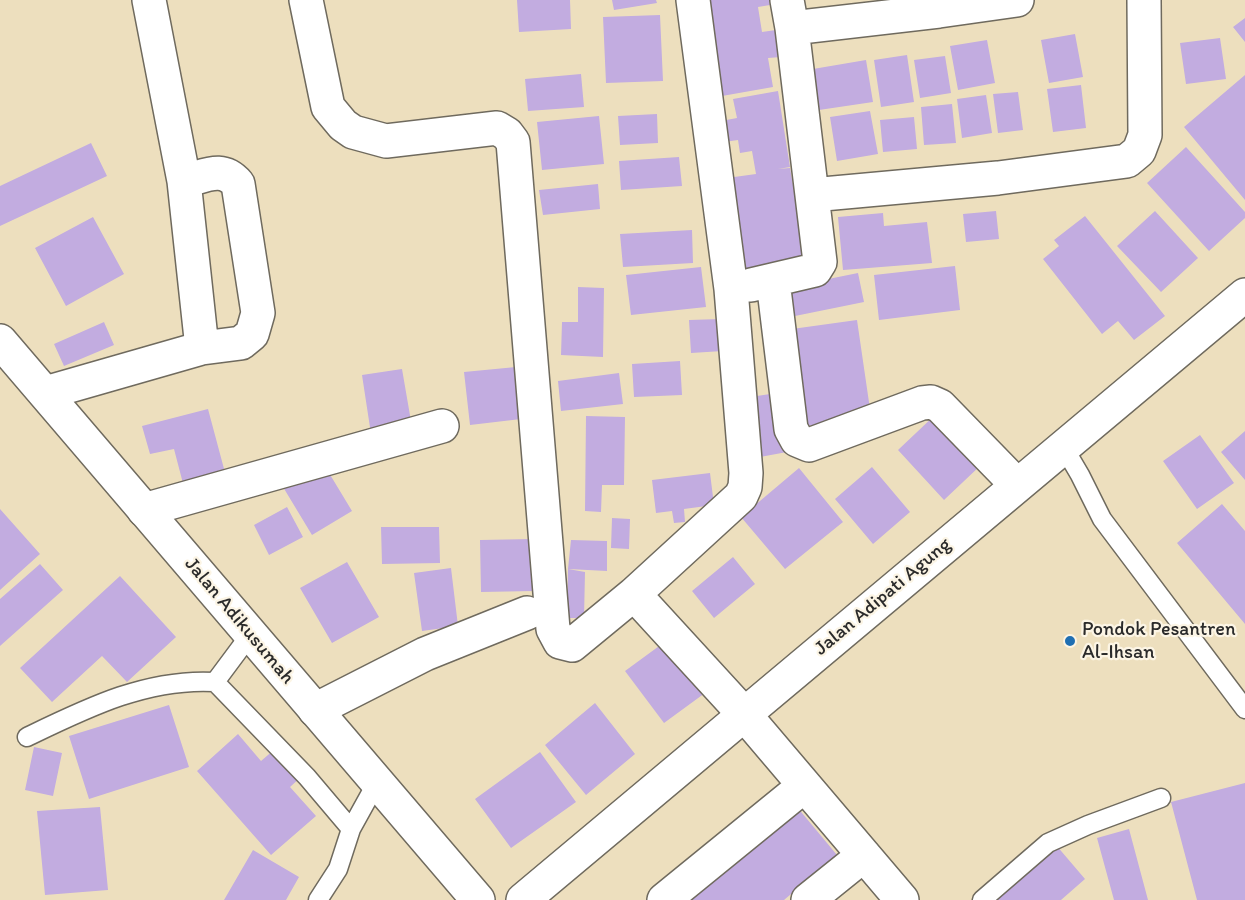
<!DOCTYPE html>
<html>
<head>
<meta charset="utf-8">
<style>
  body { margin:0 }
  canvas { display:block; background:#eddfbe }
</style>
</head>
<body>
<canvas width="1245" height="900"></canvas>
<script>
const ctx = document.querySelector('canvas').getContext('2d');
ctx.lineJoin = 'round';
function fillPath(path, color) {
  ctx.fillStyle = color;
  ctx.fill(path, 'evenodd');
}
function stroke(path, color, width, dash) {
  ctx.strokeStyle = color;
  ctx.lineWidth = width;
  ctx.lineCap = dash ? 'butt' : 'round';
  ctx.setLineDash(dash || []);
  ctx.stroke(path);
}
function label(font, color, halo, rows, align = 'center') {
  ctx.font = font + ' Itim,sans-serif';
  ctx.lineWidth = 4.5;
  ctx.setLineDash([]);
  ctx.textBaseline = 'middle';
  ctx.strokeStyle = halo;
  ctx.fillStyle = color;
  for (const [text, x, y, turn = 0] of rows) {
    ctx.save();
    ctx.translate(x, y);
    ctx.rotate((+turn || 0) * Math.PI / 180);
    ctx.textAlign = isNaN(turn) ? turn : align;
    if (halo) ctx.strokeText(text, 0, 0);
    ctx.fillText(text, 0, 0);
    ctx.restore();
  }
}
fillPath(new Path2D(`
  M 517,0 L 570,0 L 571,29 L 519,32 Z
  M 612,0 L 656,0 L 657,3 L 614,10 Z
  M 705,0 L 769,0 L 770,5 L 758,7 L 762,32 L 776,30 L 781,57 L 768,58 L 773,87 L 722,96 Z
  M 660,15 L 663,81 L 606,83 L 603,17 Z
  M 1245,18 L 1245,42 L 1233,27 Z
  M 1075,34 L 1083,77 L 1049,83 L 1041,40 Z
  M 1220,38 L 1226,79 L 1186,84 L 1180,43 Z
  M 987,40 L 995,83 L 958,90 L 950,46 Z
  M 907,55 L 914,102 L 881,107 L 874,60 Z
  M 945,56 L 951,93 L 920,98 L 914,60 Z
  M 866,60 L 873,102 L 819,110 L 813,69 Z
  M 581,74 L 584,107 L 528,111 L 525,79 Z
  M 1245,75 L 1245,200 L 1184,127 Z
  M 1081,85 L 1086,128 L 1053,132 L 1047,89 Z
  M 778,91 L 790,167 L 778,169 L 790,168 L 807,266 L 744,276 L 727,178 L 756,174 L 752,151 L 740,153 L 738,140 L 724,142 L 721,121 L 737,118 L 733,99 Z
  M 1018,92 L 1023,130 L 998,133 L 993,94 Z
  M 986,95 L 992,133 L 962,138 L 957,99 Z
  M 952,104 L 956,143 L 924,145 L 921,107 Z
  M 870,111 L 878,154 L 837,161 L 830,117 Z
  M 657,114 L 658,143 L 620,145 L 618,116 Z
  M 599,116 L 604,164 L 542,170 L 537,122 Z
  M 914,117 L 917,149 L 883,152 L 880,120 Z
  M 91,143 L 107,176 L 0,226 L 0,186 Z
  M 1186,147 L 1245,212 L 1245,218 L 1209,251 L 1147,183 Z
  M 679,157 L 682,186 L 621,190 L 619,161 Z
  M 598,184 L 600,209 L 543,215 L 539,190 Z
  M 996,211 L 999,239 L 966,242 L 963,214 Z
  M 1155,211 L 1198,258 L 1161,292 L 1117,246 Z
  M 883,213 L 884,226 L 927,222 L 932,263 L 843,270 L 838,217 Z
  M 1085,216 L 1165,316 L 1134,340 L 1118,321 L 1102,334 L 1043,259 L 1059,246 L 1054,240 Z
  M 93,217 L 124,274 L 66,306 L 35,248 Z
  M 692,230 L 693,263 L 623,267 L 620,234 Z
  M 955,266 L 960,310 L 879,320 L 874,275 Z
  M 701,267 L 706,307 L 631,315 L 626,275 Z
  M 858,273 L 864,302 L 790,317 L 784,288 Z
  M 578,287 L 604,288 L 603,357 L 561,355 L 562,322 L 578,322 Z
  M 721,319 L 723,351 L 691,353 L 689,320 Z
  M 857,320 L 871,416 L 807,426 L 792,329 Z
  M 104,322 L 114,345 L 64,366 L 54,344 Z
  M 680,361 L 682,395 L 634,397 L 632,364 Z
  M 516,367 L 521,419 L 470,425 L 464,372 Z
  M 402,369 L 412,427 L 371,434 L 362,375 Z
  M 619,373 L 623,404 L 561,411 L 558,381 Z
  M 777,393 L 787,452 L 760,457 L 750,397 Z
  M 208,409 L 227,480 L 185,491 L 174,449 L 150,454 L 142,426 Z
  M 935,415 L 981,465 L 944,500 L 898,450 Z
  M 586,416 L 625,417 L 624,485 L 602,485 L 601,512 L 585,511 Z
  M 1245,431 L 1245,480 L 1221,452 Z
  M 1200,435 L 1234,483 L 1197,509 L 1163,461 Z
  M 323,463 L 352,511 L 312,535 L 283,487 Z
  M 872,467 L 910,512 L 873,544 L 835,499 Z
  M 799,468 L 843,522 L 785,569 L 741,517 Z
  M 710,473 L 714,505 L 684,509 L 685,522 L 674,523 L 672,511 L 656,513 L 652,480 Z
  M 1222,504 L 1245,531 L 1245,624 L 1177,543 Z
  M 287,507 L 303,537 L 269,555 L 254,525 Z
  M 0,509 L 40,554 L 0,590 Z
  M 612,518 L 630,519 L 629,549 L 611,548 Z
  M 381,527 L 439,527 L 440,563 L 382,564 Z
  M 533,539 L 534,591 L 481,592 L 480,540 Z
  M 571,540 L 607,541 L 607,571 L 568,569 Z
  M 733,557 L 755,584 L 714,618 L 692,591 Z
  M 347,562 L 379,617 L 332,643 L 300,588 Z
  M 40,564 L 63,590 L 0,646 L 0,599 Z
  M 451,568 L 458,626 L 422,631 L 414,573 Z
  M 568,569 L 585,572 L 584,618 L 567,618 Z
  M 120,576 L 176,637 L 127,682 L 102,656 L 52,702 L 20,668 Z
  M 666,641 L 705,693 L 664,723 L 625,671 Z
  M 595,703 L 635,754 L 586,795 L 545,745 Z
  M 169,705 L 189,767 L 89,799 L 69,736 Z
  M 238,734 L 261,761 L 275,749 L 301,777 L 290,787 L 316,816 L 271,855 L 197,771 Z
  M 34,747 L 62,753 L 53,796 L 25,790 Z
  M 540,752 L 576,802 L 511,848 L 475,799 Z
  M 1245,783 L 1245,900 L 1197,900 L 1171,802 Z
  M 792,801 L 837,855 L 784,900 L 674,900 Z
  M 100,807 L 108,890 L 45,895 L 37,811 Z
  M 1129,829 L 1148,900 L 1114,900 L 1097,838 Z
  M 1056,845 L 1085,879 L 1061,900 L 993,900 Z
  M 253,850 L 299,877 L 286,900 L 224,900 Z`), '#c2ace0');
const service = new Path2D(`
  M 1063,446 L 1080,475 L 1102,519 L 1245,709
  M 215,682 L 250,635
  M 27,737 C 87,708 147,678 215,682 L 307,777 L 351,829
  M 318,900 L 338,869 L 351,829 L 377,782
  M 982,900 L 1048,843 L 1088,825 L 1161,798`);
const minor = new Path2D(`
  M 306,0 L 328,107 L 343,125 L 353,132 L 386,141 L 497,128 L 507,134 L 513,142 L 553,629 L 560,642 L 572,645 L 634,594
  M 693,0 L 731,289 L 746,473 L 745,487 L 741,496 L 634,594 L 744,714 L 902,900
  M 792,28 L 939,11 L 1017,0
  M 184,181 L 202,348
  M 812,195 L 998,178 L 1127,161 L 1139,151 L 1145,135 L 1144,0
  M 773,281 L 791,429 L 797,440 L 809,445 L 922,403 L 931,402 L 940,406 L 1017,485
  M 751,285 L 815,270 L 820,262 L 792,28 L 787,0
  M 45,393 L 202,348 L 241,343 L 252,334 L 258,313 L 238,184 C 222,165 206,176 184,181 L 149,0
  M 144,510 L 442,426
  M 315,710 L 425,654 L 527,613
  M 664,900 L 804,786
  M 808,900 L 864,855`);
const secondary = new Path2D(`
  M 0,341 L 478,900
  M 523,900 L 1245,295`);
stroke(service, '#6f6a5e', 21);
stroke(minor, '#6f6a5e', 36);
stroke(secondary, '#6f6a5e', 36);
stroke(service, '#fff', 18);
stroke(minor, '#fff', 33);
stroke(secondary, '#fff', 33);
for (const [x, y, r, color] of [
  [1070,641,6,"#1f6fb2"]
]) {
  const dot = new Path2D();
  dot.arc(x, y, r, 0, 2 * Math.PI);
  ctx.fillStyle = color;
  ctx.fill(dot);
  stroke(dot, '#fcf5e5', 2);
}
label('20px', '#2b2b2b', '#fcf5e5', [
  ["Jalan Adipati Agung",883,597,-40],
  ["Jalan Adikusumah",239,621,50]
]);
label('20px', '#2b2b2b', '#fcf5e5', [
  ["Pondok Pesantren",1082,630],
  ["Al-Ihsan",1082,653]
], 'left');
</script>
</body>
</html>
